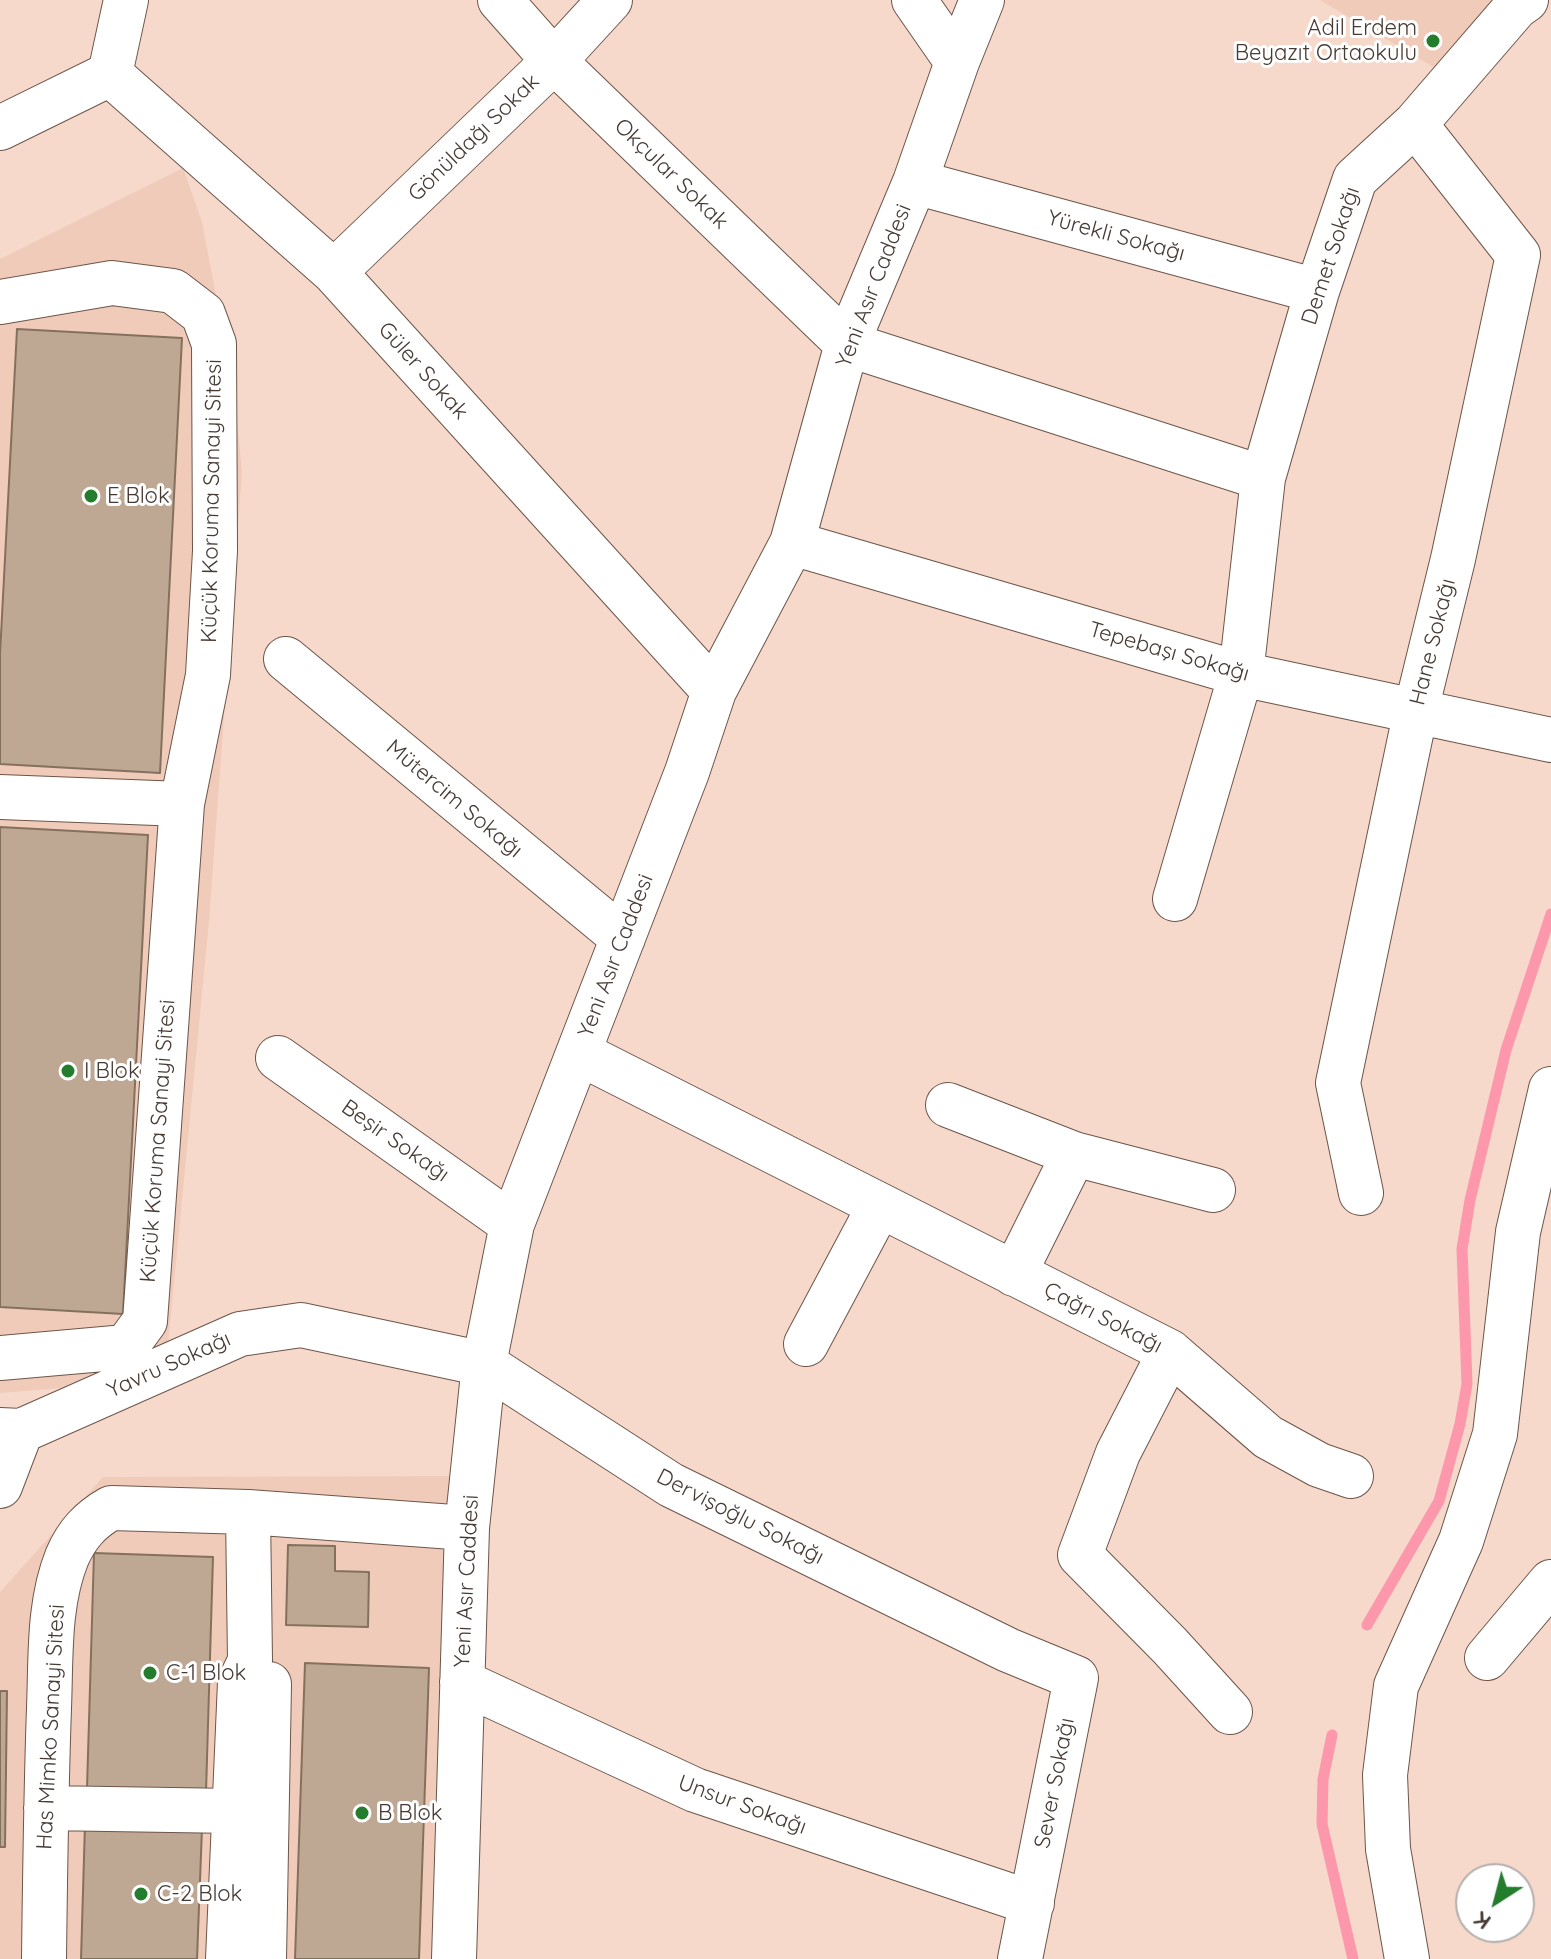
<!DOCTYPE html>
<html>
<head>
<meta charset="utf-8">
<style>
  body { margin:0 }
  #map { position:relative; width:1551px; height:1959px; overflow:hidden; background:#f6d9cb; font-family:Quicksand,sans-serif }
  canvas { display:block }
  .north { position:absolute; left:1455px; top:1863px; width:80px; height:80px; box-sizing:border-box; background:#fff; border:2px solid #b5b0ae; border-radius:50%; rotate:216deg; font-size:22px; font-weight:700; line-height:32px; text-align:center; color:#463a34 }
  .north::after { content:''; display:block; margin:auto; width:28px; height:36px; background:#237d2c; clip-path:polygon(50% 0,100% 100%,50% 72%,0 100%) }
</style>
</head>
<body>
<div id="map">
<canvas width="1551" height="1959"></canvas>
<div class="north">K</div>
</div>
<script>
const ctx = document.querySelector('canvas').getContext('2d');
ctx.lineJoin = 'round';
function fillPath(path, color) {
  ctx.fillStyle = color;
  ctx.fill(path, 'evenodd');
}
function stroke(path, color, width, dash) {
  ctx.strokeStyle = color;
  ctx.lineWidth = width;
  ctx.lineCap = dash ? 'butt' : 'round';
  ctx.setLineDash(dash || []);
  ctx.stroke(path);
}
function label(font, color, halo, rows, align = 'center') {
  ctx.font = font + ' Quicksand,sans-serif';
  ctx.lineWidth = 6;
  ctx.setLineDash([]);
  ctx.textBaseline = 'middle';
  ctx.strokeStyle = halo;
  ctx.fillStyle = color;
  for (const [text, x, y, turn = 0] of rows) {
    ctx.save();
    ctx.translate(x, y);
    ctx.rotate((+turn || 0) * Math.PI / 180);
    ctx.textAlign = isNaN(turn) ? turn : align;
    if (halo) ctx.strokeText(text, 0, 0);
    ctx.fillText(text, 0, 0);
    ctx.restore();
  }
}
fillPath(new Path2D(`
  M 1320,0 L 1505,0 L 1452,78 Z
  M 183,168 L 202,222 L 234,390 L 242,472 L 209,921 L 168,1345 L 132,1363 L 91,1375 L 61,1388 L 0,1393 L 0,259 Z
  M 458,1476 L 439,1959 L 0,1959 L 0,1592 L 103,1477 Z`), '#f0cbba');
stroke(new Path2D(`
  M 1367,1625 L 1439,1501 L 1460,1424 L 1467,1384 L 1462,1249 L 1470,1200 L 1506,1050 L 1551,914
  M 1332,1735 L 1323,1779 L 1322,1824 L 1353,1959`), '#fd97ab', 11);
const building = new Path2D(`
  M 17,329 L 182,338 L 160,773 L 0,764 L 0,654 Z
  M 0,827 L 148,835 L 123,1314 L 0,1307 Z
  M 288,1545 L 335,1546 L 335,1571 L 369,1572 L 368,1627 L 286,1625 Z
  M 94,1553 L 213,1557 L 206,1792 L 87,1788 Z
  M 305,1663 L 429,1668 L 419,1959 L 295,1959 Z
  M 0,1691 L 7,1691 L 5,1847 L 0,1847 Z
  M 85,1824 L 202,1828 L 197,1959 L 81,1959 Z`);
fillPath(building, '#bea894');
stroke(building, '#84715d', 2);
const minor = new Path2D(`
  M 500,0 L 554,61 L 847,344 L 1263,478 L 1317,291 L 1355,179 L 1415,124 L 1516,7 L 1526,0
  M 914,0 L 957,62
  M 110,74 L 334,272 L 714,691
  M 0,128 L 110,74 L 126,0
  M 915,182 L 1317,291
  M 334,272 L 554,61 L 610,0
  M 0,302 L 112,283 L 173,291 L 203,314 L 214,344 L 215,551 L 208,675 L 182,804 L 145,1321 L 126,1347 L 0,1358
  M 792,543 L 1241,674 L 1551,740
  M 286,659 L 623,938
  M 0,797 L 182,804
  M 1175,899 L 1241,674 L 1263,478
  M 579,1053 L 1170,1352 L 1118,1453 L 1080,1555 L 1170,1646 L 1230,1712
  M 278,1058 L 512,1224
  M 948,1105 L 1074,1154 L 1213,1190
  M 1361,1193 L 1338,1083 L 1416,710 L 1453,559 L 1518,255 L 1415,124
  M 1014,1274 L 1074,1154
  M 806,1344 L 879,1207
  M 1170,1352 L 1268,1437 L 1319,1465 L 1351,1476
  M 0,1430 L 21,1431 L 240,1334 L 301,1325 L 484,1364 L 671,1485 L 1008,1650 L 1076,1678 L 1020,1959
  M 0,1486 L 21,1431
  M 1487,1658 L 1551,1582
  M 462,1682 L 695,1790 L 1032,1903
  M 46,1808 L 234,1811
  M 44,1959 C 45,1875 46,1792 49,1708 C 51,1658 48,1604 67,1557 C 77,1534 90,1520 111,1508 L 248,1512 L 467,1528
  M 228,1959 L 240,1682 L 250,1661 L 248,1512
  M 264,1959 L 269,1684
  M 454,1959 L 467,1528 L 484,1364 L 512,1224 L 687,772 L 714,691 L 792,543 L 847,344 L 915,182 L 957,62 L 982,0
  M 1407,1959 L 1388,1849 L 1385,1775 L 1396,1686 L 1461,1541 L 1495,1434 L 1518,1232 L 1551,1089`);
stroke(minor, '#6d5549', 46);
stroke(minor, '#fff', 44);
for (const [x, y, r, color] of [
  [1433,41,8,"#237d2c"],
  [91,496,8,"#237d2c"],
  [68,1071,8,"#237d2c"],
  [150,1673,8,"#237d2c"],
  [362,1813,8,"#237d2c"],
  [141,1894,8,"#237d2c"]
]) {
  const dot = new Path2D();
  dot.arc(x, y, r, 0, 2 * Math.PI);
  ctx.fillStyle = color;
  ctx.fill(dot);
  stroke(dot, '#fff', 3);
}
label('22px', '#463a34', '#fff', [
  ["Adil Erdem",1417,28,"right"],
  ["Beyazıt Ortaokulu",1417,53,"right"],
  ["E Blok",107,496],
  ["I Blok",84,1071],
  ["C-1 Blok",166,1673],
  ["B Blok",378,1813],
  ["C-2 Blok",157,1894]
], 'left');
label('22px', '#463a34', '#fff', [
  ["Gönüldağı Sokak",474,138,-44],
  ["Okçular Sokak",671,174,44],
  ["Yürekli Sokağı",1116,236,15],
  ["Demet Sokağı",1331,256,-72],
  ["Yeni Asır Caddesi",874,286,-69],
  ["Güler Sokak",423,371,48],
  ["Küçük Koruma Sanayi Sitesi",212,501,-89],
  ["Hane Sokağı",1433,642,-76],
  ["Tepebaşı Sokağı",1169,652,16],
  ["Mütercim Sokağı",454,799,40],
  ["Yeni Asır Caddesi",616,956,-69],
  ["Küçük Koruma Sanayi Sitesi",158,1141,-86],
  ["Beşir Sokağı",395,1141,35],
  ["Çağrı Sokağı",1103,1318,27],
  ["Yavru Sokağı",169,1365,-24],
  ["Dervişoğlu Sokağı",740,1517,27],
  ["Yeni Asır Caddesi",467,1581,-87],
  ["Has Mimko Sanayi Sitesi",51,1727,-87],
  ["Sever Sokağı",1055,1783,-79],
  ["Unsur Sokağı",742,1805,20]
]);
</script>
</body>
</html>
